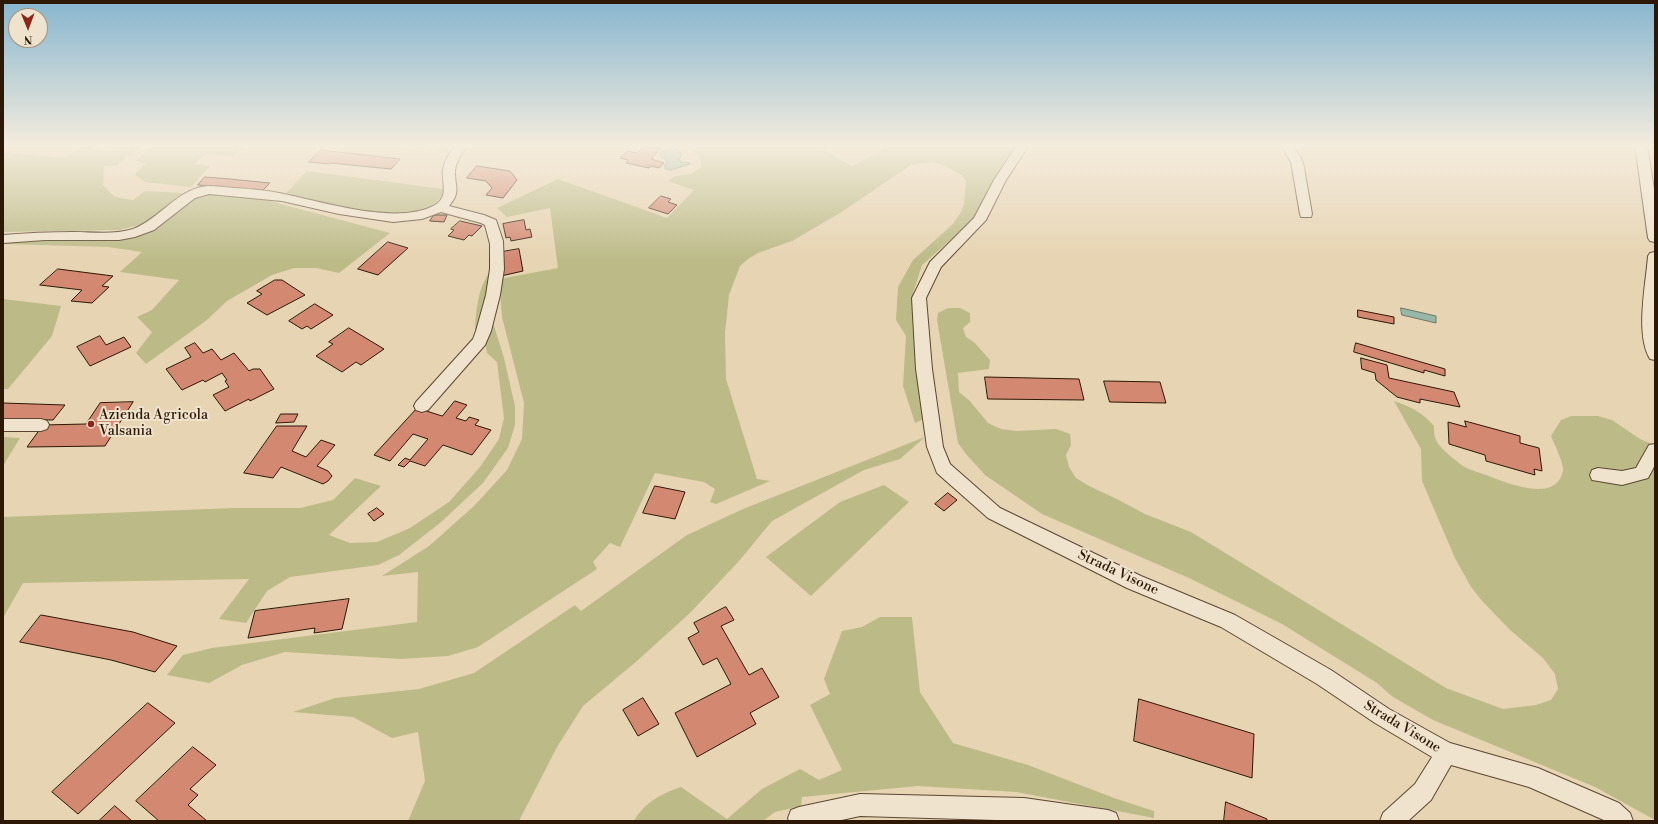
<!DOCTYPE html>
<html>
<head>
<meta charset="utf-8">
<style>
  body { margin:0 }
  #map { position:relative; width:1658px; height:824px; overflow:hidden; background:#e7d4b3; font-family:"Libre Bodoni",serif }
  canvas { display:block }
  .frame { position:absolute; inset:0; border:4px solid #2c1804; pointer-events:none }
  .north { position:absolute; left:8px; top:8px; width:40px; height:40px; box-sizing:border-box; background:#efe3ce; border:1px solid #a1927d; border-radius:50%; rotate:179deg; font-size:11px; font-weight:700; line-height:16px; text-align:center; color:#2c1804 }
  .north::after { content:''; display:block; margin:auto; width:14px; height:18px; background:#8f2418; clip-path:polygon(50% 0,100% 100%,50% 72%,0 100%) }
</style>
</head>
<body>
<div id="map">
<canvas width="1658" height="824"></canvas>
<div class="frame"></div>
<div class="north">N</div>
</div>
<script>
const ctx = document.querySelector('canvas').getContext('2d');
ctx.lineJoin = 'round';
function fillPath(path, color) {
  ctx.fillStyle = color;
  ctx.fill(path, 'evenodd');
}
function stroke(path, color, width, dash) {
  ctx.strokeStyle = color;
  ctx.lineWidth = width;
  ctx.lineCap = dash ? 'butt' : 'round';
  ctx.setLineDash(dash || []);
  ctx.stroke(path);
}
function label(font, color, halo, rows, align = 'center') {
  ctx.font = font + ' "Libre Bodoni",serif';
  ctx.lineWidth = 4;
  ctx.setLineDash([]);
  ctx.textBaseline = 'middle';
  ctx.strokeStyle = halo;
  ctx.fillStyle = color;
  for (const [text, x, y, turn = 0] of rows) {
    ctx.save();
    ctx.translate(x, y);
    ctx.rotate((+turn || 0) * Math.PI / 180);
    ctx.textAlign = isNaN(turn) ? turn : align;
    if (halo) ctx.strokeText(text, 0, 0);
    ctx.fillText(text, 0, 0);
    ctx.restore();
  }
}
fillPath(new Path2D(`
  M 84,145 L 97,145 L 94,150 L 112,151 L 119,145 L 140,145 L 118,165 L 104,166 L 103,185 L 115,197 L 133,200 L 145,191 L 184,193 L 154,217 L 139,225 L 119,230 L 3,232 L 3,152 L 65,158 Z
  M 153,145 L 244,145 L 232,157 L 207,153 L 194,164 L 210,166 L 191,187 L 145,182 L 135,175 L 146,163 L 135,161 Z
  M 397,145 L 452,145 L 448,152 Z
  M 673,145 L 813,145 L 852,166 L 893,145 L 1019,145 L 973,220 L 922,265 L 913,293 L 914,335 L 926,418 L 915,423 L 903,386 L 906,336 L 896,320 L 898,287 L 913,260 L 953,224 L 961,212 L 964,204 L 966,181 L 962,175 L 943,165 L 932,162 L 911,165 L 840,213 L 792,241 L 758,253 L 748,259 L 740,266 L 729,295 L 725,333 L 726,379 L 757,479 L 770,481 L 716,504 L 710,502 L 715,489 L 704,482 L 655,473 L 620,547 L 610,543 L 593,562 L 597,569 L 478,647 L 448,656 L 401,659 L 285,652 L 242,665 L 209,683 L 167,675 L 183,655 L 212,648 L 417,622 L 418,572 L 382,576 L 429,546 L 474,506 L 507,470 L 522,439 L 524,403 L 502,317 L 499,279 L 558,268 L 550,208 L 507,217 L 497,208 L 558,179 L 667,218 L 694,190 L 668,181 L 675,176 L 691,174 L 702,167 C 698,148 690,149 673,145 Z
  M 307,171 L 443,189 L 444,193 C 438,201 433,206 423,210 C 395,221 315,201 283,196 Z
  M 212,193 L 251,196 L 390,233 L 339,273 L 316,268 L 294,268 L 272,275 L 227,301 L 207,320 L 146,364 L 136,353 L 152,332 L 137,317 L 152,310 L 179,280 L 120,272 L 142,252 L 108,247 L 3,244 L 3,242 L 16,242 L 126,238 L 187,202 L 196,197 Z
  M 493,268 L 480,334 L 475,331 C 476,309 478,285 493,268 Z
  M 3,299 L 61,306 L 52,336 L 8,389 L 3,389 Z
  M 948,308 L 960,308 L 970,313 L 970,322 L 963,328 L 966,337 L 975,343 L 990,360 L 989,369 L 958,373 L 959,392 L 970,401 L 988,423 L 1001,429 L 1016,431 L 1056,429 L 1070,434 L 1071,445 L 1066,455 L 1069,467 L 1076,478 L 1089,486 L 1117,499 L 1145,514 L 1191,532 L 1446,688 L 1503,709 L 1536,705 L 1551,700 L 1558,689 L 1555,674 L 1543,658 L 1510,630 L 1482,601 L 1471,587 L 1455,558 L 1422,481 L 1421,449 L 1394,401 C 1411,407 1422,412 1434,426 C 1434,434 1434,439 1440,446 C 1445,452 1456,461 1463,466 C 1470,470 1478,472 1486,475 C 1504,482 1558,505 1563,470 C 1564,464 1554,443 1551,436 L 1561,420 L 1571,416 L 1598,416 L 1612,420 L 1640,439 L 1655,445 L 1655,820 L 1595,787 L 1433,720 L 1393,697 L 1377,683 L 1282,624 L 1189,578 L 1042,514 L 985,475 L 966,454 L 958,443 L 937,320 L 938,313 Z
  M 491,316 L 504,358 L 515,406 L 515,425 L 508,448 L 483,483 L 440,523 L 399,555 L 378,565 L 290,577 L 267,591 L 246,623 L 219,619 L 249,579 L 23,583 L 3,618 L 3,517 L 235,508 L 300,508 L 333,500 L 355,478 L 381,486 L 329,535 L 350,543 L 377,542 L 410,528 L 449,502 L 480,467 L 499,439 L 504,418 L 497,362 L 487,353 L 485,341 Z
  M 3,437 L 20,438 L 3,466 Z
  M 925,437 L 900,459 L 864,470 L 772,521 L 739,561 L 691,612 L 637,661 L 583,706 L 557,747 L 519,821 L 408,821 L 425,781 L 418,732 L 392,738 L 353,717 L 293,712 L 335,698 L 419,689 L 474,673 L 575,605 L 581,611 L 687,535 L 743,509 Z
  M 884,485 L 909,502 L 811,596 L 766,557 L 840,502 Z
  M 880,617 L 912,617 L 920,692 L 953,743 L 1028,765 L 1114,798 L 1154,811 L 1154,818 L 1016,792 L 918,786 L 802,797 L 801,806 L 775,812 L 763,821 L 634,821 C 645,802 661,794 681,787 L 727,819 L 762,789 L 800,769 L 819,780 L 842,770 L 810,705 L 830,694 L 824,679 L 842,631 L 862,627 Z`), '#bcbb88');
const water = new Path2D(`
  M 671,148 L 678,150 L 682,154 L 679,159 L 681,162 L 690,163 L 690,164 L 671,170 L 665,169 L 665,165 L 667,161 L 661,156 L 660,153 L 666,149 Z
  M 1401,308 L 1436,316 L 1436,323 L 1402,315 Z`);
fillPath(water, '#97b8a9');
stroke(water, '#6c7867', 1);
const building = new Path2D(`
  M 645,145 L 662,147 L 651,159 L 664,163 L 659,168 L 651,166 L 649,168 L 626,163 L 628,160 L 620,158 L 627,151 L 637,153 Z
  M 321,150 L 400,159 L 391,169 L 330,163 L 329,164 L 309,162 Z
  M 477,166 L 510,171 L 517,180 L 503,198 L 486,195 L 492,188 L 486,181 L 467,178 Z
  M 205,177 L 230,179 L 270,183 L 262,191 L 198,185 Z
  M 661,196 L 671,199 L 668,202 L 677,205 L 668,214 L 649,208 Z
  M 434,215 L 447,215 L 444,222 L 430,221 Z
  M 524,220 L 526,230 L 530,229 L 532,237 L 511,241 L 510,237 L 506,238 L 503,224 Z
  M 460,221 L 482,226 L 472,236 L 469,235 L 464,240 L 448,236 L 454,230 L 451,229 Z
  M 388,242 L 408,248 L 378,275 L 358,269 Z
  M 519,249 L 523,271 L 501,276 L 502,252 Z
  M 58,269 L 113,276 L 102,286 L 109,287 L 92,303 L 71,301 L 82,290 L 40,285 Z
  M 275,280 L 282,280 L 305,295 L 267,315 L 247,303 L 262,294 L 257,291 Z
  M 315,304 L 333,315 L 311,329 L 307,326 L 302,329 L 289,321 Z
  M 1358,310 L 1394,317 L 1394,324 L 1358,317 Z
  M 349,328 L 384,349 L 361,365 L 356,362 L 342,372 L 316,356 L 333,344 L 329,342 Z
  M 100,336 L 106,345 L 124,337 L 131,347 L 90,366 L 77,347 Z
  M 195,343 L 203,353 L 212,349 L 221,360 L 234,353 L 249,371 L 253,369 L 260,369 L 274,389 L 250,401 L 249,399 L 225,411 L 213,395 L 229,387 L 225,381 L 227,380 L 222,373 L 205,382 L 203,380 L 182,390 L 166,369 L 191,357 L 185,348 Z
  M 1356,343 L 1445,369 L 1445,376 L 1424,370 L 1424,373 L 1354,352 Z
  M 1361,358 L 1387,365 L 1389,378 L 1454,392 L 1460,407 L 1420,399 L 1420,403 L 1397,397 L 1376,380 L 1375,373 L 1362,369 Z
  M 985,377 L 1079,379 L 1084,400 L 988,399 Z
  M 1104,381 L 1160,382 L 1166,403 L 1110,402 Z
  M 455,401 L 467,405 L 456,418 L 466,421 L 469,417 L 479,420 L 475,425 L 491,430 L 472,455 L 443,445 L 425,466 L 410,461 L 404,467 L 398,465 L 405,458 L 410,460 L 428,439 L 413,434 L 390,461 L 374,455 L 417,408 L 442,416 Z
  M 133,402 L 105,446 L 27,447 L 43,425 L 86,424 L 100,403 Z
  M 3,403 L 65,405 L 53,420 L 3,419 Z
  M 281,414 L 298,414 L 294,422 L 276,423 Z
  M 1465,421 L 1520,436 L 1520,443 L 1539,448 L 1542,471 L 1534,469 L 1535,475 L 1486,461 L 1485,455 L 1449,444 L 1448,422 L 1466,427 Z
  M 277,426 L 307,426 L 292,451 L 306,457 L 321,440 L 335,445 L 317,466 L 328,471 L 332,476 L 328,481 L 323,484 L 281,467 L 273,478 L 244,473 Z
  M 655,486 L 685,492 L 675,519 L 643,513 Z
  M 948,493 L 957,500 L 944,511 L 935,504 Z
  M 377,508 L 384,514 L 374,521 L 368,514 Z
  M 349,599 L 342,629 L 314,633 L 315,628 L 248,638 L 255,611 Z
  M 726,607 L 734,620 L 721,626 L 749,675 L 762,668 L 779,697 L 750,713 L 756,724 L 697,757 L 675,713 L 731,684 L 717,658 L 703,665 L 688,638 L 699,632 L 694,623 Z
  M 41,615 L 133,632 L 177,646 L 155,672 L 111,660 L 20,642 Z
  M 643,698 L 659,724 L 638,736 L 623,710 Z
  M 1139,699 L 1254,734 L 1252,778 L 1134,741 Z
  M 148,703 L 175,723 L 78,814 L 52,792 Z
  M 193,747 L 216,765 L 190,789 L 198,795 L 188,805 L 207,821 L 159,821 L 136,801 Z
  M 1226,802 L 1267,819 L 1267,821 L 1224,821 Z
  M 115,806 L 132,821 L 99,821 Z`);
fillPath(building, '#d38872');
stroke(building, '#2c1804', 1);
const street = new Path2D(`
  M 456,145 L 468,145 C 463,152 456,161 455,170 C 454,186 462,191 449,206 L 484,215 L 496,220 L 503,241 L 504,269 L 500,295 L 491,331 L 485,345 L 428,410 L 422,412 L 416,410 L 414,406 L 416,402 L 473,339 L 476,331 L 486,295 L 490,269 L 490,244 L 485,225 L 481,223 L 441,212 L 422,219 L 393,222 L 339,214 L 282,201 L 209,194 L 195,198 L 154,230 L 135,237 L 119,240 L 45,240 L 3,243 L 3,235 C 26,233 49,232 73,232 C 92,232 115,235 133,229 C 160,219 178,188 208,186 C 216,186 225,187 233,188 C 250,189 267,190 284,194 C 324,202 398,226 435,205 C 450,196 441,181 443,169 C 445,160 450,152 456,145 Z
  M 1017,145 L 1029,145 L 1006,180 L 986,220 L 941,267 L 926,298 L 932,369 L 943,447 L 950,464 L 1000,508 L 1141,576 L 1235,615 L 1331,670 L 1389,709 L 1450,743 L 1538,768 L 1619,803 L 1630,813 L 1633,821 L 1606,821 L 1529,787 L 1451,765 L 1431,800 L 1408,821 L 1380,821 L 1383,813 L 1415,784 L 1432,757 L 1375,723 L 1317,684 L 1221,627 L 1127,588 L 988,518 L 937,473 L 927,447 L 916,369 L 912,298 L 930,262 L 974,218 L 994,180 Z
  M 1281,145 L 1293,145 L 1303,162 L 1312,214 L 1311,217 L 1301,217 L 1300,214 L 1291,162 Z
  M 1635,145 L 1647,145 L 1655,196 L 1655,242 L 1650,241 L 1648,238 Z
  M 1655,252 L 1655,360 L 1650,359 C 1635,334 1646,284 1648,256 L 1650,253 Z
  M 3,419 L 41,419 L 47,421 L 49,425 L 47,429 L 41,431 L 3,431 Z
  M 1655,444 L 1655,465 L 1648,478 L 1622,485 L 1592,480 L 1590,475 L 1592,470 L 1598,468 L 1622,471 L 1636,468 L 1649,445 Z
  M 860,794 L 1024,798 L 1108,810 L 1116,813 L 1119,821 L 1031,821 L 860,816 L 837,821 L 789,821 L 788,818 L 791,810 L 799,807 Z`);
stroke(street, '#5b4730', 2);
fillPath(street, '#efe3ce');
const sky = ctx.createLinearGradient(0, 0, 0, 260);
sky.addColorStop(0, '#87b6cf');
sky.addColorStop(0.56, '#f4ecdd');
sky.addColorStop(1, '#f4ecdd00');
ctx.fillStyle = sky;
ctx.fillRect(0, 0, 1658, 260);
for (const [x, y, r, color] of [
  [91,424,4,"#8f2418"]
]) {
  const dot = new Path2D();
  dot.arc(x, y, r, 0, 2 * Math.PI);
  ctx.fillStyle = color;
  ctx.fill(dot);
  stroke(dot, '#efe3ce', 1.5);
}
label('14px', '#2c1804', '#efe3ce', [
  ["Azienda Agricola",99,416],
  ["Valsania",99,432]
], 'left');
label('14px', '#2c1804', '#efe3ce', [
  ["Strada Visone",1118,573,25],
  ["Strada Visone",1402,727,31]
]);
</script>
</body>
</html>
